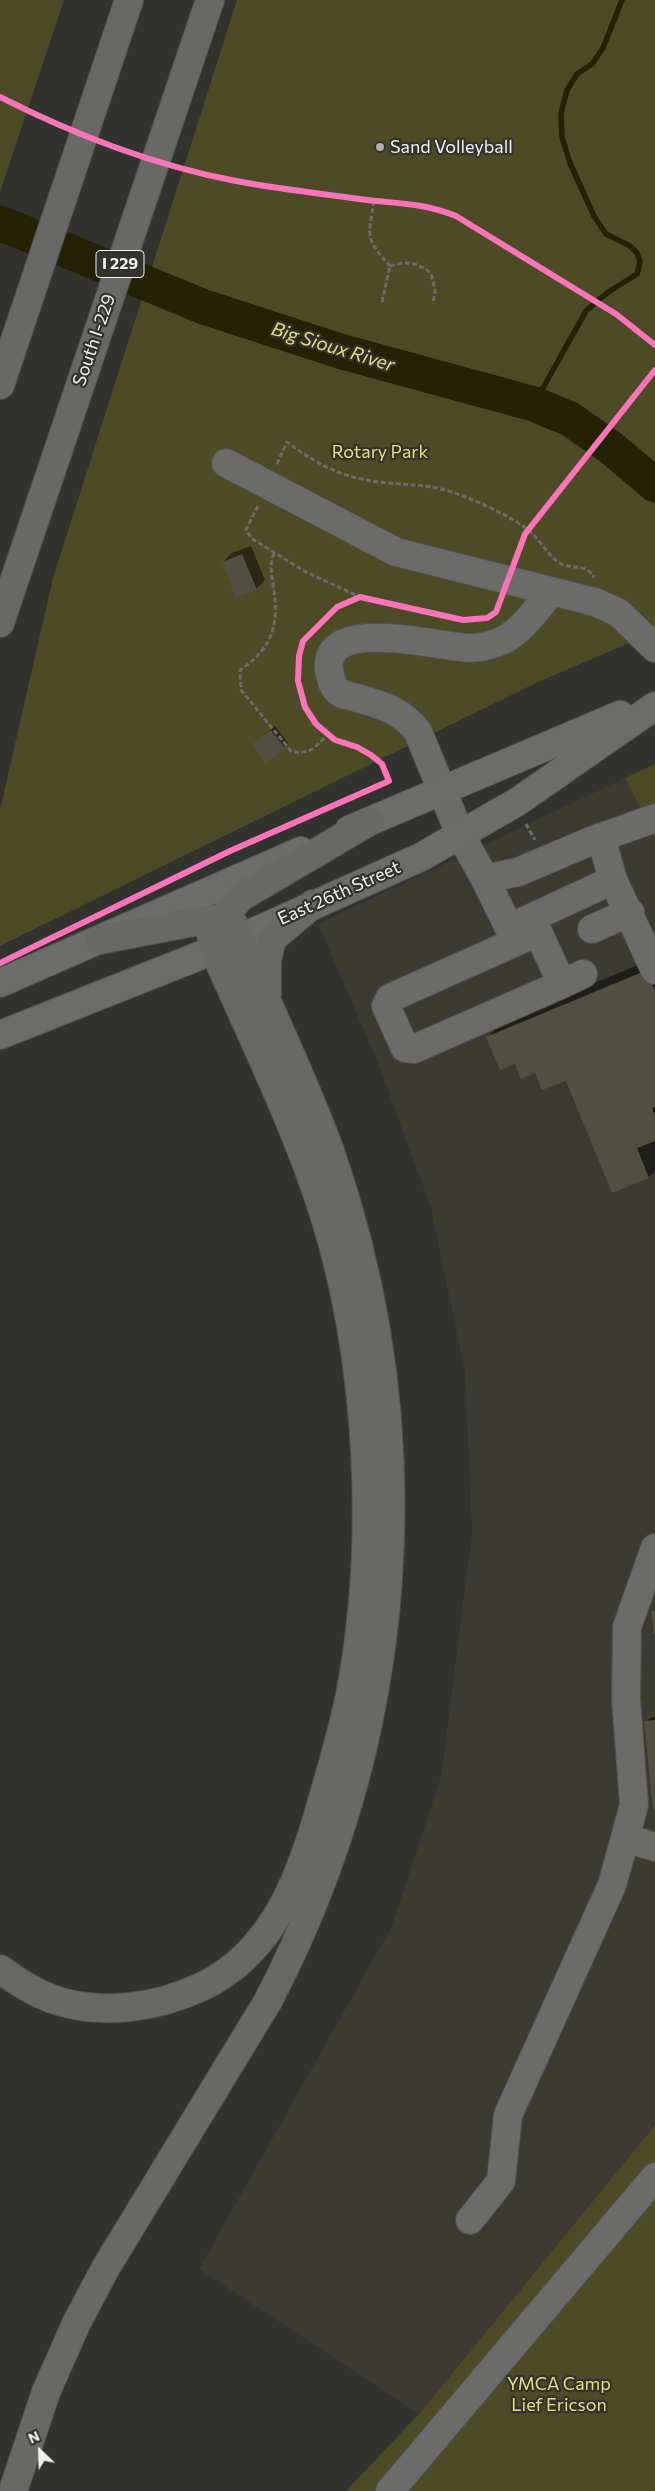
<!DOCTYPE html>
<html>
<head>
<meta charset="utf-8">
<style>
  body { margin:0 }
  #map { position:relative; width:655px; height:2491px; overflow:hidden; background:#32322f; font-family:Commissioner,sans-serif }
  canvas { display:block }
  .north { position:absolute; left:15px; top:2426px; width:50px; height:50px; -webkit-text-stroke:4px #33332e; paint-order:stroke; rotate:336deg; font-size:14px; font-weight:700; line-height:20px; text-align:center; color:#f0f0ed }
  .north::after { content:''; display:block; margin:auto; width:18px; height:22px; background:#f0f0ed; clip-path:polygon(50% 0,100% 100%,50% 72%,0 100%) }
</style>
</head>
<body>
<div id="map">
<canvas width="655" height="2491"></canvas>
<div class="north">N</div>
</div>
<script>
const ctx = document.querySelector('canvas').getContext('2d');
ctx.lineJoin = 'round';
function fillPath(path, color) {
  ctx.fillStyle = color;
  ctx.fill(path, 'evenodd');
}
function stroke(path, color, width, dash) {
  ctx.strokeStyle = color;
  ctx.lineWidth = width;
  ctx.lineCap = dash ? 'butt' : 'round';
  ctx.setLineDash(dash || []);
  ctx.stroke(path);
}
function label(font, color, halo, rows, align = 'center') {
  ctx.font = font + ' Commissioner,sans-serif';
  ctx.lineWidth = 4.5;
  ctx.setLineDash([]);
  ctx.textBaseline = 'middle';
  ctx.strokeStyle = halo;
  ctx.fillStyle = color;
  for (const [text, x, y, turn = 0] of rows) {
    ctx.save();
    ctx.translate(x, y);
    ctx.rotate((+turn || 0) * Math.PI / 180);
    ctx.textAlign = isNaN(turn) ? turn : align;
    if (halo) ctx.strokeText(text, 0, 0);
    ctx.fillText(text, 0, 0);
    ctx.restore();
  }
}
fillPath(new Path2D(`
  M 625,778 L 655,837 L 655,2125 L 419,2414 L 199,2269 L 392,1926 L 441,1777 L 472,1533 L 465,1373 L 431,1208 L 377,1060 L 318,924 Z`), '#3b3b31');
fillPath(new Path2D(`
  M 0,0 L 64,0 L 0,192 Z
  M 237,0 L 655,0 L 655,632 L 538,682 L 0,946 L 0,810 L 53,578 Z
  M 655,764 L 655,837 L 625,778 Z
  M 655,2125 L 655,2491 L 346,2491 L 419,2414 Z`), '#4d4b26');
fillPath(new Path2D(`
  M 251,546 L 265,580 L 256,589 L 223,562 L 232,553 Z
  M 275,726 L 288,743 L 284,747 L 253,744 Z
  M 655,958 L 655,1171 L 649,1177 L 613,1192 L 566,1079 L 536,1071 L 515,1062 L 488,1037 L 505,1020 Z
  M 655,1717 L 655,1809 L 646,1722 L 650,1718 Z`), '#0007');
stroke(new Path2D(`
  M 534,404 L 586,311 L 607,293 L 637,274 L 640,262 L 637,253 L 630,246 L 606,234 L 594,216 L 570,163 L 562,137 L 561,113 L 567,90 L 577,74 L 592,64 L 603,48 L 622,0`), '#232204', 5.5);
stroke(new Path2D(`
  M 0,223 L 204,307 L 343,352 L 534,404 L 570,419 L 610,447 L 655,485`), '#232204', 35);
fillPath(new Path2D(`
  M 242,554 L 257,590 L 236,598 L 222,562 Z
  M 271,730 L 285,748 L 266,763 L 252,744 Z
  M 647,970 L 655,991 L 655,1107 L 652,1108 L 655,1116 L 655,1141 L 637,1148 L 649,1178 L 612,1193 L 566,1081 L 542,1090 L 535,1073 L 521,1079 L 515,1064 L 500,1070 L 486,1037 Z
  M 651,1611 L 655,1611 L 655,1633 L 654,1633 Z
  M 655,1720 L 655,1810 L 653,1810 L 644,1721 Z`), '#504f41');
const minor = new Path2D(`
  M 226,463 L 396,552 L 595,602 L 619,613 L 655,648
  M 551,592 C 536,610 519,636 496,643 C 488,646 477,648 469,648 C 440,647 324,615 329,669 C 330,677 332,687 339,692 C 343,696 352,696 357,698 C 382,705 403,711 418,732 L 460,834 L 485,879 L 518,872 L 591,841 L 655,818
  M 601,837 L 613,880
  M 485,879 L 516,942
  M 509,928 L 613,880 L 655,970
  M 592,929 L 630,912
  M 538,932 L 562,984 L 414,1049 L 405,1048 L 386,1006 L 390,998 Z
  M 562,984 L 583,974
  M 625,1838 L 655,1847
  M 470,2220 L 501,2181 L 508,2115 L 612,1885 L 625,1838 L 634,1805 L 626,1699 L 627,1627 L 655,1548
  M 390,2491 L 655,2177`);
const major = new Path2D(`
  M 349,830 L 620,715
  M 0,983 L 301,851
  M 0,1035 L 214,950 L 421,857 L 517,802 L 655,706`);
const highway = new Path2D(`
  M 0,385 L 129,0
  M 0,623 L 210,0
  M 267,994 L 267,960 L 272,939 L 313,904
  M 0,1969 C 16,1981 33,1992 52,1999 C 100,2016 156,2008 201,1987 C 275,1953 303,1871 323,1798 C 333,1764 343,1730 350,1695 C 379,1544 370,1361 324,1214 C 295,1123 252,1037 214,950 L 211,935 L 216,925 L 241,897 L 370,821
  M 13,2491 L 46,2392 L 76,2324 L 105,2269 L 268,2001 C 406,1736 428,1436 331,1154 C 303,1076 265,1001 234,925 L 219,919 L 199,921 L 99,940`);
stroke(minor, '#50504e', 30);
stroke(major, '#50504e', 30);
stroke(highway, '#50504e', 30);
stroke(new Path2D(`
  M 374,201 C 368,238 365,238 390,266
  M 390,266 C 406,261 417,262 431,273 L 435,290 L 433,304
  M 382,302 L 390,266
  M 277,464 L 287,442 C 310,459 333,473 361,479 C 391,486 422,482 452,492 C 477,501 505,513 527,529 C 539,538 546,553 558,562 C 570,571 587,562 594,578
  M 258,506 L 246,529 L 251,538 L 304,571 L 360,597
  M 274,553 C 269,566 272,577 274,591 C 279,627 271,649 240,670 L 241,690 L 291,751 C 309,756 317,746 328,734
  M 526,824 L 535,840`), '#6b6b6a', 3, [5, 2.5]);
stroke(minor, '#6b6b6a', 28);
stroke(major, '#6c6c6a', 28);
stroke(highway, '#686866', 28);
stroke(new Path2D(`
  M 0,97 C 72,134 156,166 236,181 C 279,189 323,194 367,200 C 402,204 422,203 456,216 L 616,314 L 655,345
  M 0,963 L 230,851 L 389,781 L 382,764 L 371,755 L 357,747 L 335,740 L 316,724 L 305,707 L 298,681 L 299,656 L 303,641 L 337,607 L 360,597 L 463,620 L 487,618 L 496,612 L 525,534 L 655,370`), '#fb73b8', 6);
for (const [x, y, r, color] of [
  [380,147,5,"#aeaeaa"]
]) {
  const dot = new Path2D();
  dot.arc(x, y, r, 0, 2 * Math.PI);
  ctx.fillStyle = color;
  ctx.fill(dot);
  stroke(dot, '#33332e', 2);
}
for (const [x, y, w] of [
  [120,264,48]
]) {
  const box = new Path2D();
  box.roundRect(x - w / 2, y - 13.5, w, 27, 4);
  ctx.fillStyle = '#33332e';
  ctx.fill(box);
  stroke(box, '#f0f0ed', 1);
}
label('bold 16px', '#f0f0ed', null, [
  ["I 229",120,264]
]);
label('18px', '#f0f0ed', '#33332e', [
  ["Sand Volleyball",390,147]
], 'left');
label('18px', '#f0f0ed', '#33332e', [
  ["South I-229",94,340,-71],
  ["East 26th Street",339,893,-24]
]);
label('18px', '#e3df81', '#33332e', [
  ["Rotary Park",380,452],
  ["YMCA Camp",559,2384],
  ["Lief Ericson",559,2405]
]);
label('italic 19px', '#e1dd7f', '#33332e', [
  ["Big Sioux River",333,347,17]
]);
</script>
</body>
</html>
